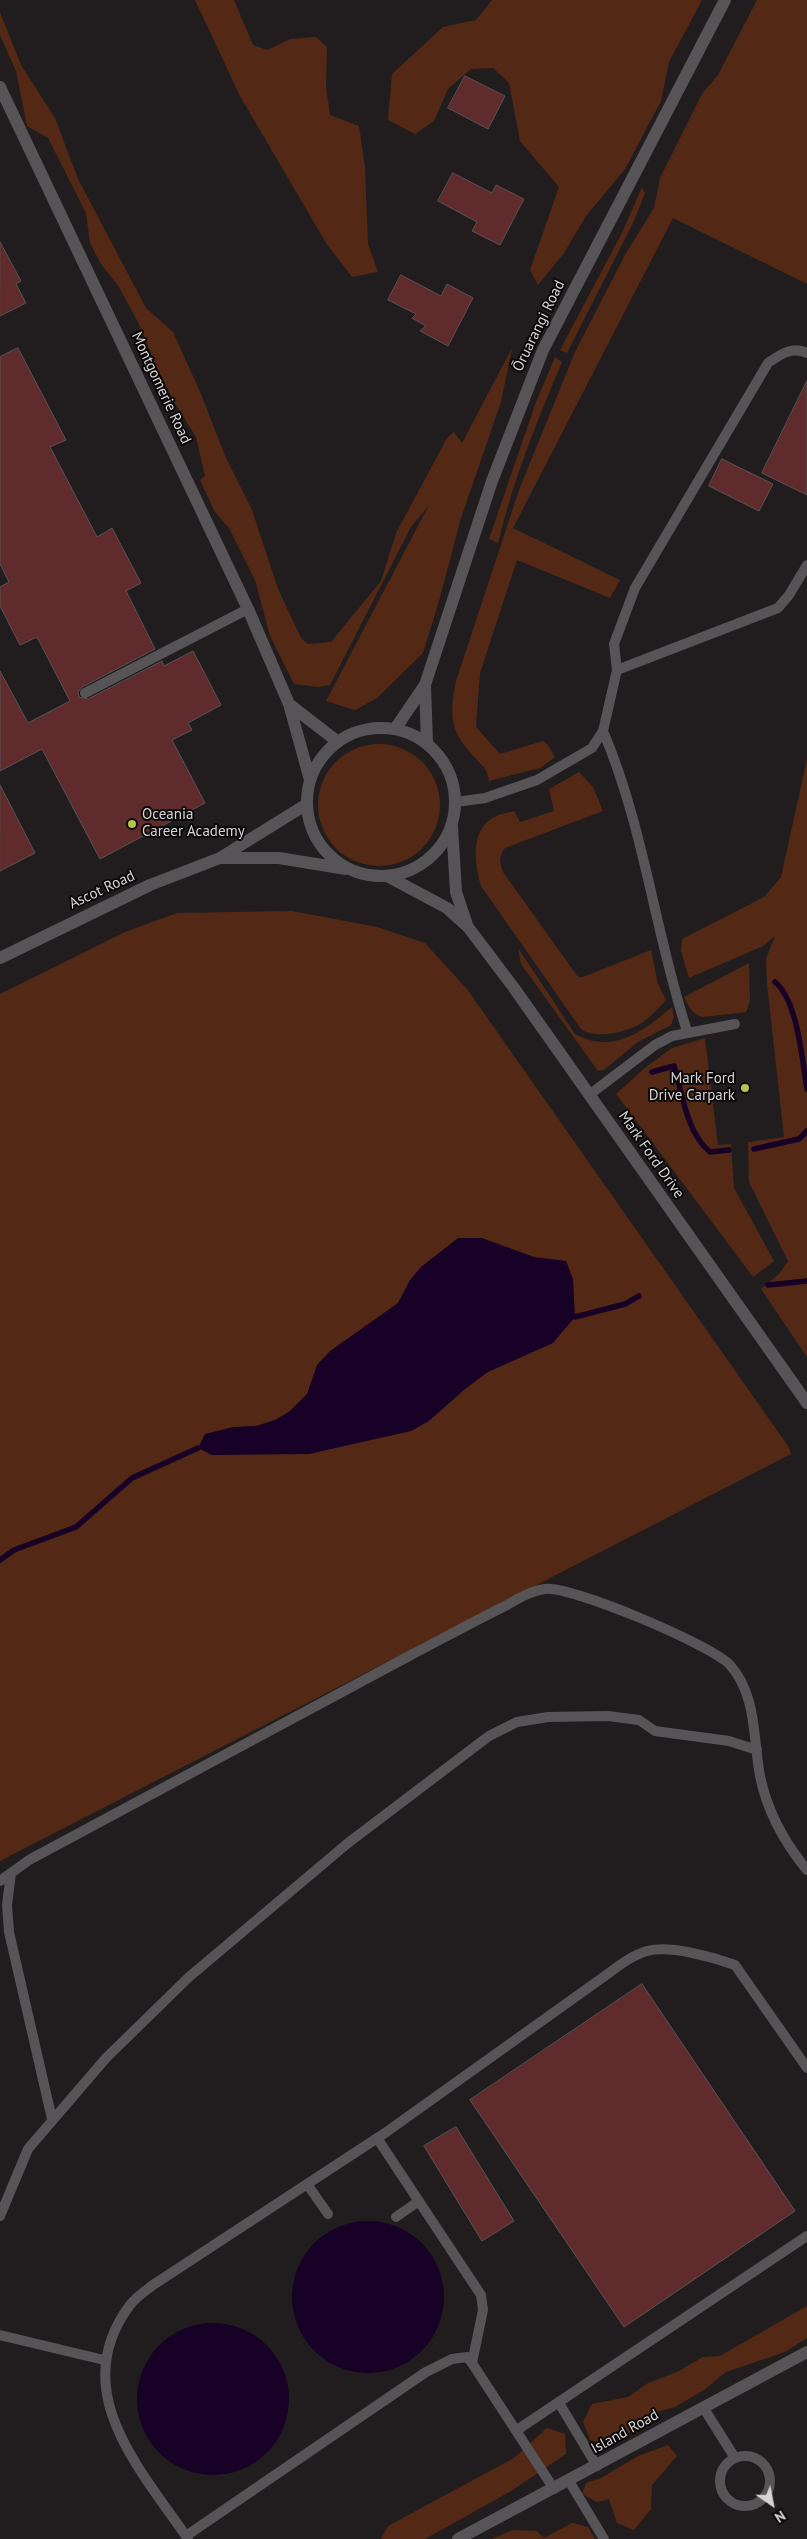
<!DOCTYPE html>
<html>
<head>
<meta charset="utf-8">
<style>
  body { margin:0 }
  #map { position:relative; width:807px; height:2539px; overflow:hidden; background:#211d1e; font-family:"PT Sans",sans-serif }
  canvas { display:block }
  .north { position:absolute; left:747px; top:2479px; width:50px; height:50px; -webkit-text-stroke:4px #0a0808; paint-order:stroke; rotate:147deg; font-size:14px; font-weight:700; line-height:20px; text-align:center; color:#d7d4d5 }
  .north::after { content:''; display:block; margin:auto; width:18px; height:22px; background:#d7d4d5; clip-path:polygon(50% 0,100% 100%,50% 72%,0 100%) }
</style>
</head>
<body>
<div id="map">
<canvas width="807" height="2539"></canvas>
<div class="north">N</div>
</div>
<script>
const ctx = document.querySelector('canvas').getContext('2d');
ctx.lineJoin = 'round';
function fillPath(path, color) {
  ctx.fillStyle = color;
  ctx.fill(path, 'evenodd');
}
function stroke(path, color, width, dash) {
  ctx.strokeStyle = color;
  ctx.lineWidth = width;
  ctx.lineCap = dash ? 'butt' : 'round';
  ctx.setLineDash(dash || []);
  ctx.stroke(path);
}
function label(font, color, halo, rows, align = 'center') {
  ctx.font = font + ' "PT Sans",sans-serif';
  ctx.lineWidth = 4;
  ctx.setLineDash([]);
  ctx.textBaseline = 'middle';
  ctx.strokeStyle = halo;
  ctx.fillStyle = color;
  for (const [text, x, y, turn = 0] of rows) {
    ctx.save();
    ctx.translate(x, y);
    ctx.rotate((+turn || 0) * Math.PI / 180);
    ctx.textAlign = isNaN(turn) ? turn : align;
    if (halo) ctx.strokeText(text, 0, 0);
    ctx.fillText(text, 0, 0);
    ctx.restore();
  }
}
fillPath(new Path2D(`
  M 195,0 L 234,0 L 253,45 L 267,50 L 290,39 L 316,37 L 327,47 L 326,86 L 330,115 L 359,126 L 365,167 L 368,244 L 378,272 L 352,277 L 326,243 L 240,96 Z
  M 492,0 L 702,0 L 669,62 L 661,101 L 625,169 L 586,216 L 564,253 L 538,285 L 530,270 L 559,187 L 520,141 L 509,83 L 493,68 L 471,69 L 448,89 L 434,121 L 415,134 L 388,120 L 392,74 L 443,27 L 476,20 Z
  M 757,0 L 807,0 L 807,284 L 673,218 L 513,528 L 620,580 L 610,598 L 517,560 L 480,673 L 476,727 L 500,754 L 543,741 L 548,745 L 555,757 L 540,768 L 489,781 C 487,768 485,769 476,759 C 450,731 449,718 456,681 L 519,490 L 575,352 L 626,253 L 654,208 L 660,178 L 702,94 L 718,75 Z
  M 0,12 L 21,65 L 55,118 L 78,179 L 146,308 L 173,332 L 201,394 L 225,456 L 252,510 L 278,589 L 301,638 L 308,644 L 331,642 L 381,581 L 396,533 L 447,438 L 454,432 L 462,443 L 512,348 L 501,402 L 461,518 L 439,601 L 423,653 L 377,698 L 355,710 L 326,701 L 429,505 L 411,527 L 330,685 L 318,687 L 294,684 L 270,636 L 255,580 L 229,528 L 215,512 L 200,480 L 205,476 L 196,437 L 173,400 L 156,366 L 139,324 L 119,287 L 101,264 L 90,243 L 86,213 L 48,138 L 27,126 L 16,71 L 0,35 Z
  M 642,187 L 645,193 L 634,221 L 567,353 L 560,350 L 623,231 Z
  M 555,357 L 562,362 C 537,421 513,480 498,543 L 489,539 L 536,402 Z
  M318 805a61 61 0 1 1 122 0a61 61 0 1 1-122 0Z
  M 807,759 L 807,1357 L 761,1289 L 779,1274 L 788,1261 L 749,1182 L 748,1142 L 784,1137 L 767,984 L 766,959 L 775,936 L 763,946 L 689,978 L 681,951 L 682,939 L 764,897 L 781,877 Z
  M 579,772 L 593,787 L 603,811 L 505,848 C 499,856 499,862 503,872 L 578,977 L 583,977 L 651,950 L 658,984 L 666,1000 C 659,1008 651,1016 643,1022 C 629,1032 595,1040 581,1029 L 481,886 C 475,865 470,833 491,819 C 498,814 507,813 514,811 L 520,822 L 554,811 L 549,789 Z
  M 292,911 L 377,927 L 425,943 L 467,989 L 788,1446 L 791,1454 L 0,1861 L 0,994 L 125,932 L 177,913 Z
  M 518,948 L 575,1034 C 614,1055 643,1031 672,1007 L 674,1017 L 671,1025 L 638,1042 L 604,1070 L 598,1071 L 521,964 Z
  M 749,963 L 750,1001 L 746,1012 L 703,1017 C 692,1014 689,1007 684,997 Z
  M 705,1038 L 718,1145 L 731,1144 L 734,1188 L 774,1261 L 753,1277 L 616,1094 L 646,1067 L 672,1048 Z
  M 807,2306 L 807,2338 L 785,2352 L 726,2372 L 704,2390 L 675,2407 L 653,2413 L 619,2441 L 605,2445 L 590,2440 L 583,2422 L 592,2404 L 628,2397 L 648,2383 L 677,2372 L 703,2357 L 720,2356 Z
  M 547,2428 L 565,2434 L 566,2454 L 511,2491 L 425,2539 L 381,2539 L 388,2526 L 514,2458 Z
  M 668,2445 L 677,2456 L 652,2485 L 651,2509 L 634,2530 L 617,2523 L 609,2499 L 597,2502 L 582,2494 L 586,2483 L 601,2478 L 638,2456 Z
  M 572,2523 L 588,2527 L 595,2539 L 492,2539 L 513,2530 L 537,2531 L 544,2538 Z`), '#532916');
fillPath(new Path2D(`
  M 458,1238 L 482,1238 L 534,1257 L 566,1261 L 573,1279 L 575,1317 L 553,1343 L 488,1372 L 465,1389 L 429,1421 L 411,1431 L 309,1454 L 212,1455 L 198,1448 L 205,1434 L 233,1427 L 256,1426 L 275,1420 L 290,1411 L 307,1394 L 317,1365 L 330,1351 L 398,1303 L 410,1280 L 421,1267 Z
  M292 2297a76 76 0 1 1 152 0a76 76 0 1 1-152 0Z
  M137 2399a76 76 0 1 1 152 0a76 76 0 1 1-152 0Z`), '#170126');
stroke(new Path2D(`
  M 775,982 C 798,1001 802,1060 807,1089
  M 652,1072 L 674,1066 C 683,1095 686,1132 710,1152 L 729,1150
  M 754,1149 L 799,1139 L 807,1131
  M 768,1285 L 807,1281
  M 575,1317 L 625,1304 L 639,1296
  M 0,1560 L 14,1550 L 76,1527 L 132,1478 L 198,1448`), '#170126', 5.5);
const building = new Path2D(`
  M 465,76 L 505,96 L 488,129 L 448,108 Z
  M 453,173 L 492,193 L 496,185 L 524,199 L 500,245 L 472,231 L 477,222 L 438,201 Z
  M 0,242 L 21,281 L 16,284 L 26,303 L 0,316 Z
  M 401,275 L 441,296 L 447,284 L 473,298 L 448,346 L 420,331 L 426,326 L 412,318 L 416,314 L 388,300 Z
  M 18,348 L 66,440 L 50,447 L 97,537 L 112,528 L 141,583 L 126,591 L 155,649 L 82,687 L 78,692 L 79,697 L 88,699 L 162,661 L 164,666 L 193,651 L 221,705 L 188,723 L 192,730 L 172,740 L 205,803 L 100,859 L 42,749 L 0,771 L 0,671 L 28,723 L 70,701 L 37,637 L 20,645 L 0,606 L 0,587 L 9,582 L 0,564 L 0,357 Z
  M 807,381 L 807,495 L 762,473 Z
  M 722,459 L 773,484 L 759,511 L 709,486 Z
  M 0,785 L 35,853 L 0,871 Z
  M 642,1984 L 795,2211 L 624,2327 L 470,2100 Z
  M 456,2127 L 514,2221 L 482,2241 L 424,2146 Z`);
fillPath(building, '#602b2c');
stroke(building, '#595353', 1);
stroke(new Path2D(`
  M 617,670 L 778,608 L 789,595 L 807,565
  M 85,693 L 248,609
  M 603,731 C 644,827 655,933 687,1031
  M 456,802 L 485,798 L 537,780 L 592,748 L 603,731 L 617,670 L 614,644 L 635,588 L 768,363 C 781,354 792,346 807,353
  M 589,1095 L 655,1045 L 672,1036 L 735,1024
  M 11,1873 L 7,1905 L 9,1932 L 52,2119
  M 0,1881 L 29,1860 C 156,1793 282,1723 409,1656 C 440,1640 471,1623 503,1607 C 516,1600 530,1591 545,1589 C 570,1585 712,1645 730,1665 C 757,1695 753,1739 760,1776 C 767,1811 784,1842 807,1870
  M 377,2138 L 481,2295 L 483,2310 L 472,2363
  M 307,2184 L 328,2214
  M 0,2216 L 28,2149 L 106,2058 L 189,1977 L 348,1843 L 489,1736 L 517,1722 L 548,1717 L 608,1716 L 639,1720 L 655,1731 L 729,1741 L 757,1750
  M 396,2217 L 419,2201
  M 0,2335 L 104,2360
  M 559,2403 L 597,2466
  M 703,2407 L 735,2458
  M 517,2430 L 807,2236
  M720 2481a25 25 0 1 1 50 0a25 25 0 1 1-50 0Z
  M 569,2481 L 604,2539
  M 186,2536 L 426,2372 L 452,2359 L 467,2357 L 472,2363 L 554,2489
  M 188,2539 C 140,2469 66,2390 130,2305 C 136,2297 145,2291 153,2285 L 385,2133 L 609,1973 C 621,1964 633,1955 647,1951 C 670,1945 713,1957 735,1965 L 807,2068`), '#565456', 10);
stroke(new Path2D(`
  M 452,826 L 456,892 L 467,925
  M 387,876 L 447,908 L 468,927 L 514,988 L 807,1403
  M 458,2539 L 807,2352`), '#565456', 12);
stroke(new Path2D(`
  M 0,87 L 248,609 L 289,704 L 310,780
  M 425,685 L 427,743
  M 289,704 L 338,742
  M307 802a74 74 0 1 1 148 0a74 74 0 1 1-148 0Z
  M 395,729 L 425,685 L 492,481 L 543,350 L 725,0
  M 220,858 L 279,858 L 346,869
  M 0,958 L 150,885 L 220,858 L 307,804`), '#565456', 12);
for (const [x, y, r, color] of [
  [132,824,5,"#b2c24b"],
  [745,1088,5,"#b2c24b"]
]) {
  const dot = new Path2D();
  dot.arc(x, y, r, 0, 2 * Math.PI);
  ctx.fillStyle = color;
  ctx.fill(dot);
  stroke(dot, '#0a0808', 2);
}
label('15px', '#d7d4d5', '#0a0808', [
  ["Ōruarangi Road",539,326,-64],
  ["Montgomerie Road",161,388,65],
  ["Ascot Road",102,890,-25],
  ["Mark Ford Drive",651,1155,55],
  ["Island Road",625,2432,-29]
]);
label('15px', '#d7d4d5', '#0a0808', [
  ["Oceania",142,815],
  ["Career Academy",142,832],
  ["Mark Ford",735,1079,"right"],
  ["Drive Carpark",735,1096,"right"]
], 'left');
</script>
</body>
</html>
